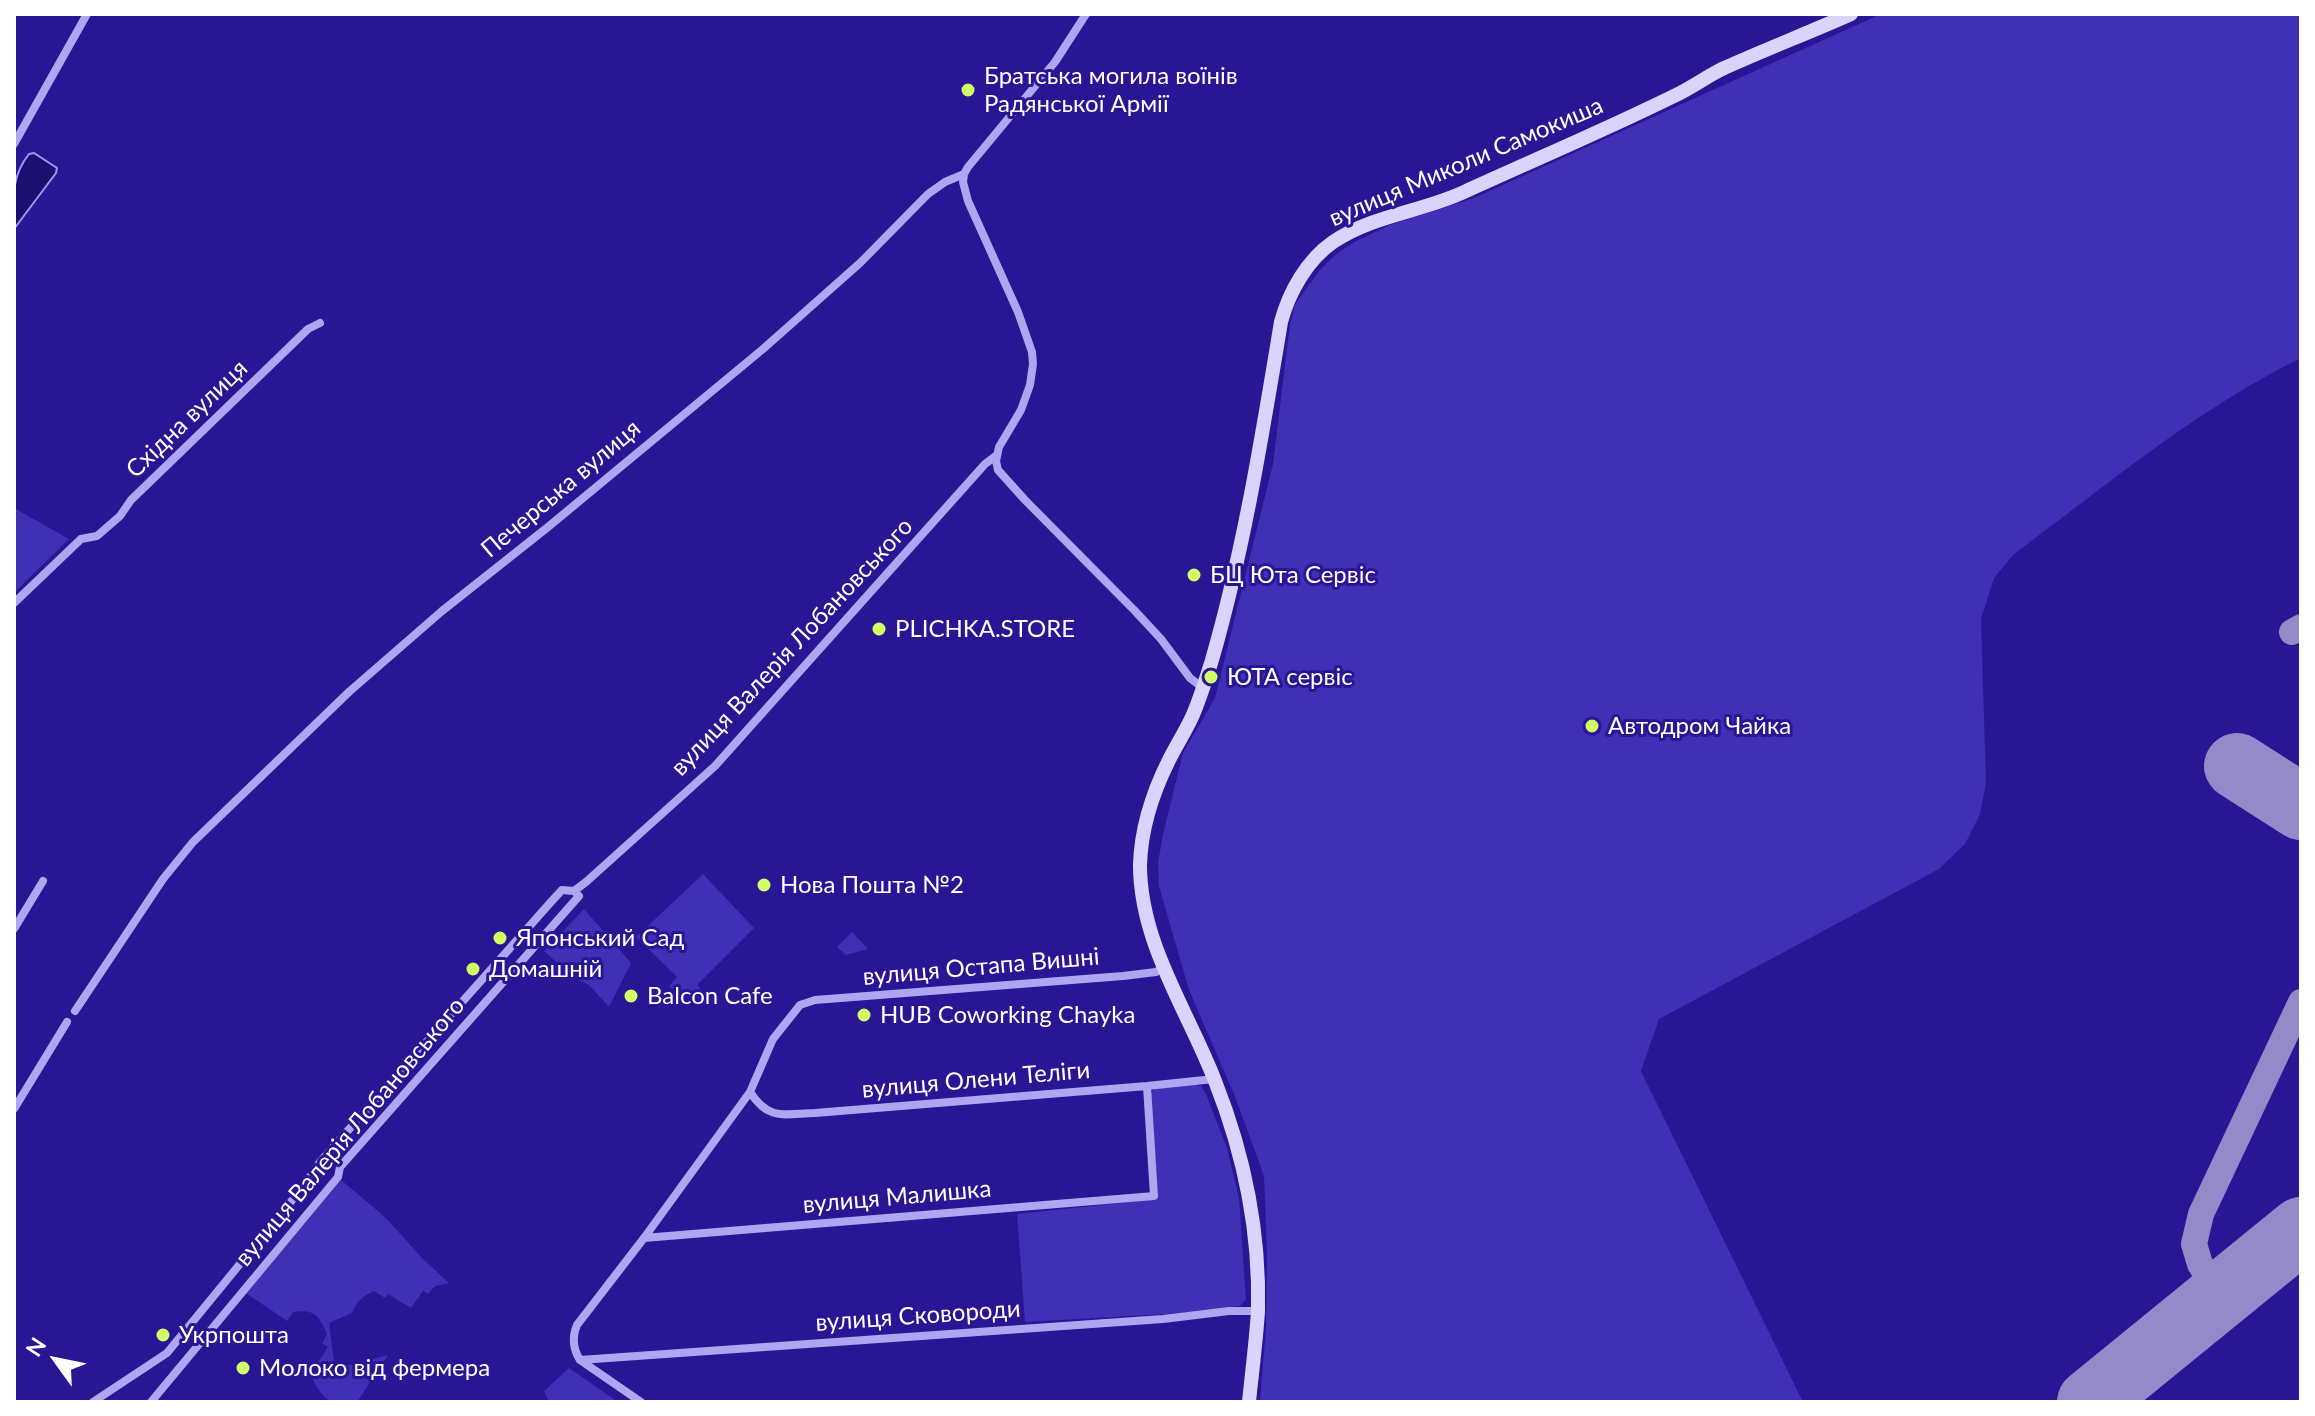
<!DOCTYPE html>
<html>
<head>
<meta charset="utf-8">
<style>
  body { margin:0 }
  #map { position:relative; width:2315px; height:1416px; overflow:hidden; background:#281694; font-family:Lato,sans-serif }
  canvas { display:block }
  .frame { position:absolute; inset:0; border:16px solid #fff; pointer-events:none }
  .north { position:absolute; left:16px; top:1320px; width:80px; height:80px; -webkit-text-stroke:6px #281694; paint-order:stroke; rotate:303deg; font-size:22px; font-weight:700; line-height:32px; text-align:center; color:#fff }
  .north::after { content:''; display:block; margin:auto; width:28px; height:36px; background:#fff; clip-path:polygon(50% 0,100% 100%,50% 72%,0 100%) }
</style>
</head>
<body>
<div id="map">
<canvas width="2315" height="1416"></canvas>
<div class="frame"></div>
<div class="north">N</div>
</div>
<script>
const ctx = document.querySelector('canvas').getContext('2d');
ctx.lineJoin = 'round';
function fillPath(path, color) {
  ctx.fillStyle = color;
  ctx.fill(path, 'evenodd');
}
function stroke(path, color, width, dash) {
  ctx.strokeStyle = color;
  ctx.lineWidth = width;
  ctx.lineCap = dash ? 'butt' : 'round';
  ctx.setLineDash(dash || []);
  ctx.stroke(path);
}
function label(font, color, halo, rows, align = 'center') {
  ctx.font = font + ' Lato,sans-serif';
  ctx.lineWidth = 6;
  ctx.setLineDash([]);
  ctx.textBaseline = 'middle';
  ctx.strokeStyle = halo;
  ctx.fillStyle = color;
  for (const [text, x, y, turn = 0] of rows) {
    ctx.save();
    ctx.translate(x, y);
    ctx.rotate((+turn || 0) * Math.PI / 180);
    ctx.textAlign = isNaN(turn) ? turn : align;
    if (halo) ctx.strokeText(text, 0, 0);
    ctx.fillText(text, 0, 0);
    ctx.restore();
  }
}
fillPath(new Path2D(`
  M 1881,14 L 2301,14 L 2301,358 C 2197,409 2107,485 2014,554 L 1994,578 L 1981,619 L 1986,783 L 1980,814 L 1965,844 L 1939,869 L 1659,1019 L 1641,1071 L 1803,1402 L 1260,1402 L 1266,1328 L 1267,1251 L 1264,1176 L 1234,1094 L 1189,990 L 1159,886 L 1158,863 L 1163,834 L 1183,753 L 1215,698 L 1273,464 L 1290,324 L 1296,303 L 1320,270 L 1336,254 L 1356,241 L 1390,225 L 1474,198 Z
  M 14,508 L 69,539 L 14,593 Z
  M 703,874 L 754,928 L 697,985 L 710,998 L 706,1003 L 669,987 L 677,977 L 636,937 Z
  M 584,909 L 631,963 L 609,1007 L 589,985 L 574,978 L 544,951 Z
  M 852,932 L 868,949 L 846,955 L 837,947 Z
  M 1191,1084 L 1201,1086 L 1206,1094 L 1227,1148 L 1239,1198 L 1246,1299 L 1240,1306 L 1167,1314 L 1025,1322 L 1017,1214 L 1158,1199 L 1151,1094 L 1155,1087 Z
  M 341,1180 L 385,1217 L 422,1258 L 449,1283 L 435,1286 L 428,1294 L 423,1291 L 411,1308 L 388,1294 L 385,1298 L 374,1291 C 363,1296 357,1301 352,1313 L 329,1323 L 334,1362 L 315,1367 L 328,1347 L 322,1343 L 327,1334 C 319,1315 314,1309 293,1312 L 287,1321 L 246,1293 Z
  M 388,1355 L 357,1402 C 324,1402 327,1404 310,1375 Z
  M 569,1368 L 618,1402 L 549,1402 L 544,1391 Z`), '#4030b5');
const water = new Path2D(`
  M 34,153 L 57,168 L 56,173 L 14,229 C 14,199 10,178 29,154 Z`);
fillPath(water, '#1d0e71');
stroke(water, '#a298f4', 2);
stroke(new Path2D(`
  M 2292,632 L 2301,627
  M 2220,1296 L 2200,1264 L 2194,1244 L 2201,1214 L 2301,1002`), '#948aca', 26);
stroke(new Path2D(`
  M 2237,766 L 2301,807
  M 2090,1402 L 2301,1230`), '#948aca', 66);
stroke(new Path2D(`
  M 14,144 L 87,14
  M 964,174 L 963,182 L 968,201 L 1018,312 L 1032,352 L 1033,364 L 1030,385 L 1021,410 L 999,447 L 996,461 L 998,470 L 1025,500 L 1135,611 L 1161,639 L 1190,678 L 1203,688
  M 14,603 L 81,539 L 97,536 L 120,516 L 131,500 L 308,329 L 320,323
  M 14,929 L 43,881
  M 75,1011 L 163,879 L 193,842 L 350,691 L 442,611 L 548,527 L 763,349 L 860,263 L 928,194 L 945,182 L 964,174 L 968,167 L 1055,62 L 1086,14
  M 750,1092 C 769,1121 783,1114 815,1113 L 1147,1086 L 1214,1079
  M 14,1109 L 67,1022
  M 644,1238 L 1154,1196 L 1147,1086
  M 580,1360 L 1163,1319 L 1229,1311 L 1258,1311
  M 93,1402 L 167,1353 L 303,1187 L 320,1162 L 550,903 L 562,890 L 574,891 L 586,882 L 715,766 L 985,464 L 997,455
  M 151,1402 L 338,1177 L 340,1167 L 579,896 L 574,891
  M 641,1402 L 580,1360 C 573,1349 572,1337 577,1325 L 644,1238 L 750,1092 L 773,1039 L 800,1005 L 815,1000 L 1123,976 L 1156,972 L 1164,967`), '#afa6f1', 8);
stroke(new Path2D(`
  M 1249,1402 C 1252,1372 1256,1342 1258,1311 C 1260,1232 1244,1154 1215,1081 C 1188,1011 1140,943 1140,865 C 1141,829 1153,792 1169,760 C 1176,746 1185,732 1192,717 C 1200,699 1206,679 1212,660 C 1244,549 1262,436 1281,322 C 1289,292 1307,260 1333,242 C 1373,215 1421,212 1464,192 C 1534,160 1605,130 1674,96 C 1691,88 1706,77 1722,69 C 1764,50 1808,33 1851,14`), '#dad4fc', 14);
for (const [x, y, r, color] of [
  [968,90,8,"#d3ff66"],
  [1194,575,8,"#d3ff66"],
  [879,629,8,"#d3ff66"],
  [1211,677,8,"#d3ff66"],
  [1592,726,8,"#d3ff66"],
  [764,885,8,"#d3ff66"],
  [500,938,8,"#d3ff66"],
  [473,969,8,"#d3ff66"],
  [631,996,8,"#d3ff66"],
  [864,1015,8,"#d3ff66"],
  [163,1335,8,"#d3ff66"],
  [243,1368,8,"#d3ff66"]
]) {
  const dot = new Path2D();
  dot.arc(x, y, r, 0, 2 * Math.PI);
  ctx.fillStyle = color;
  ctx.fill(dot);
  stroke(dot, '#281694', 3);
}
label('24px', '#fff', '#281694', [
  ["Братська могила воїнів",984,76],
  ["Радянської Армії",984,104],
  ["БЦ Юта Сервіс",1210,575],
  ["PLICHKA.STORE",895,629],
  ["ЮТА сервіс",1227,677],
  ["Автодром Чайка",1608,726],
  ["Нова Пошта №2",780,885],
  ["Японський Сад",516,938],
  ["Домашній",489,969],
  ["Balcon Cafe",647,996],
  ["HUB Coworking Chayka",880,1015],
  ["Укрпошта",179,1335],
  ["Молоко від фермера",259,1368]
], 'left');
label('24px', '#fff', '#281694', [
  ["вулиця Миколи Самокиша",1466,162,-23],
  ["Східна вулиця",187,419,-44],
  ["Печерська вулиця",561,489,-40],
  ["вулиця Валерія Лобановського",792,647,-47],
  ["вулиця Остапа Вишні",981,967,-5],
  ["вулиця Олени Теліги",976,1080,-5],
  ["вулиця Валерія Лобановського",350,1132,-50],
  ["вулиця Малишка",897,1197,-5],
  ["вулиця Сковороди",918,1316,-4]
]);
</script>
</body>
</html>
